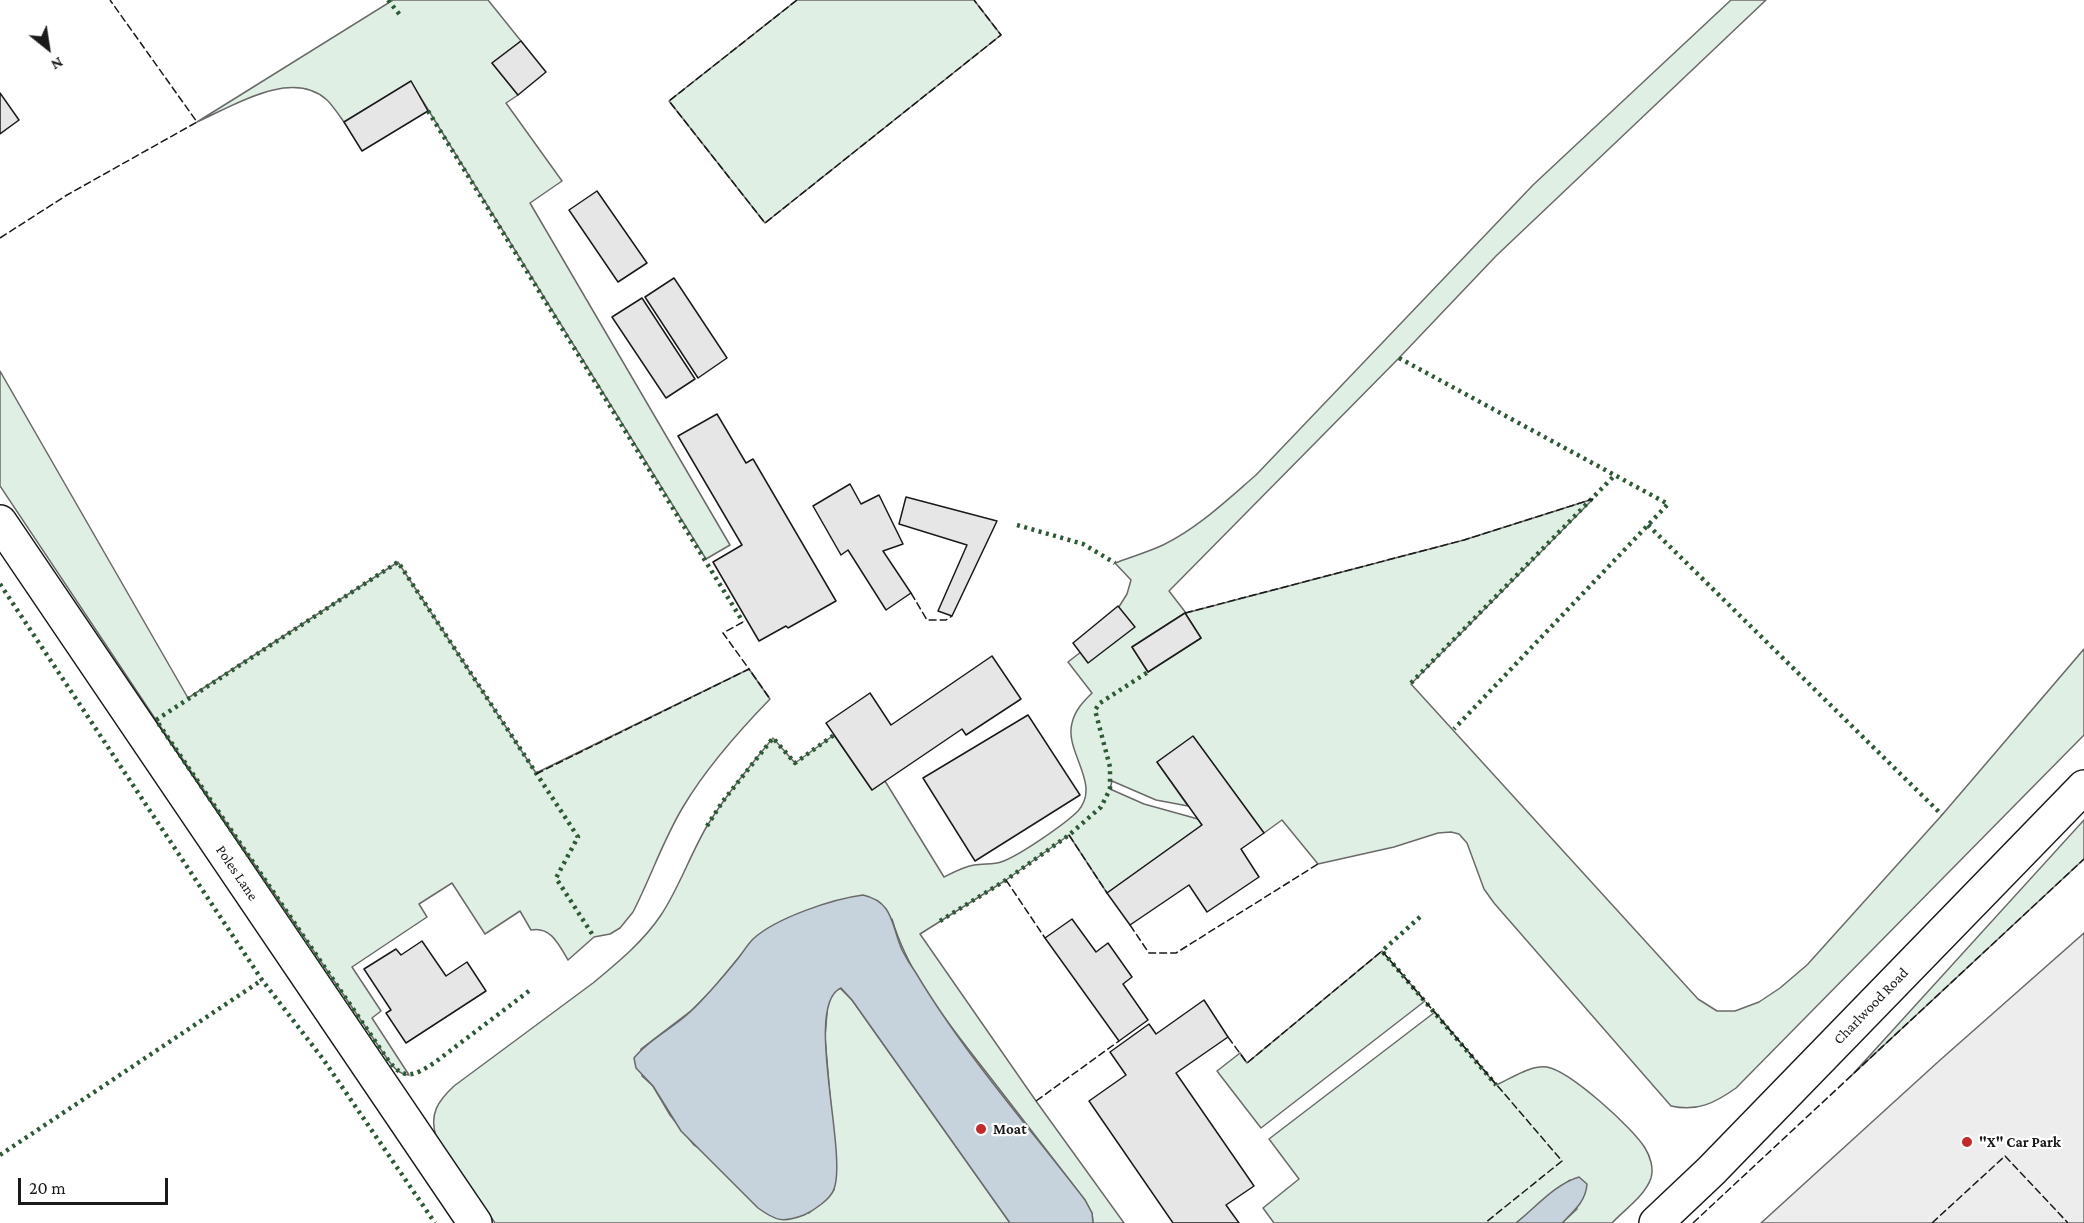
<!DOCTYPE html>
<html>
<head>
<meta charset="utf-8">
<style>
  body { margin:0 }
  #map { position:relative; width:2084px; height:1223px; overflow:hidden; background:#fff; font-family:"Crimson Pro",serif }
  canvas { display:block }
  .north { position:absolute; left:18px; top:18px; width:60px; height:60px; -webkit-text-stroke:4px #fff; paint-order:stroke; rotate:150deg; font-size:16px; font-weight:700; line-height:24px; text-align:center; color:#1a1a1a }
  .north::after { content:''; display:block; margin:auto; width:21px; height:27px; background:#1a1a1a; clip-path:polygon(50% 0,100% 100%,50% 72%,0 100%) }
  .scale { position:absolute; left:18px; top:1178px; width:150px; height:27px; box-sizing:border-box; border:3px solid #1a1a1a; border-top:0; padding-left:8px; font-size:18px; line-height:21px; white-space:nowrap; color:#1a1a1a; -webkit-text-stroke:4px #fff; paint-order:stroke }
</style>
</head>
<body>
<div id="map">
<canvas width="2084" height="1223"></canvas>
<div class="north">N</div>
<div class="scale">20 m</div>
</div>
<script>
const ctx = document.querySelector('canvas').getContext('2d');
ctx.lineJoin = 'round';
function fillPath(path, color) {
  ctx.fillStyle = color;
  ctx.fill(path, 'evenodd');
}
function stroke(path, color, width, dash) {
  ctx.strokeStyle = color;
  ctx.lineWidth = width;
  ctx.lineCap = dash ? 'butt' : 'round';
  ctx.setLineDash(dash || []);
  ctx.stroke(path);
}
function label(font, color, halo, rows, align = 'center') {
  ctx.font = font + ' "Crimson Pro",serif';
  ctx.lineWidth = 4.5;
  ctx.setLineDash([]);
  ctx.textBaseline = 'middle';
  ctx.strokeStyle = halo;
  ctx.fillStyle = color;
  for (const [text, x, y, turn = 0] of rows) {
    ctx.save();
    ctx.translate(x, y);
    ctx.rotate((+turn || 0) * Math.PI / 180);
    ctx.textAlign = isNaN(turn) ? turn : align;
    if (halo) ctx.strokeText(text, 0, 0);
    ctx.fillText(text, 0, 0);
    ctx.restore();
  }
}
const green = new Path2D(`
  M 393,0 L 488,0 L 521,41 L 492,63 L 518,95 L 506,103 L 562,181 L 530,203 L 730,545 L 706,559 L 411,82 L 344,122 C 339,115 333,106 327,100 C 292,68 233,106 197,122 Z
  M 797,0 L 974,0 L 1001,35 L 765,223 L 669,101 Z
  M 1731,0 L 1766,0 L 1496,256 L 1399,358 L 1169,591 L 1186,613 L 1464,540 L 1593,499 L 1411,684 L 1698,999 L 1717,1011 L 1735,1011 L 1759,1002 L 1780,988 L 1807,965 L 1942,815 L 2084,649 L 2084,735 L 1736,1088 C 1715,1103 1697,1112 1671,1106 L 1494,903 L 1484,889 L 1467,843 L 1459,834 L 1451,832 L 1438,833 L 1394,847 L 1318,864 L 1282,820 L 1264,833 L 1193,737 L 1157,762 L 1188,806 L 1156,800 L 1112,781 L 1110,789 L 1144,804 L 1198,819 L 1202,825 L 1107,893 L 1069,835 L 1006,880 L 920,934 L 1036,1101 L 1124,1223 L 1093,1223 L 1092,1213 L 1085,1200 C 1053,1159 1022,1118 990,1077 C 953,1029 909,978 892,919 L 815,909 L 775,925 L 753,940 L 713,989 L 692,1010 L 641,1049 L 642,1076 L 653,1086 L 670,1115 L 694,1145 L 809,1213 L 834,1190 L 835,1156 L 825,1037 L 828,1001 L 834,991 L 840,988 L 852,1000 L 1010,1223 L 495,1223 L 436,1136 C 429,1114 438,1101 454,1086 L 593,983 C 617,963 643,942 661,915 C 679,888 690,855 707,826 C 726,795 749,767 773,738 L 795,763 L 834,735 L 872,790 L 885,781 L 944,877 C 954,872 963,867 974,865 C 983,863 993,865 1001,862 C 1019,856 1065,824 1078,811 C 1102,784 1064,752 1072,723 C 1075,710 1083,702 1092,693 L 1068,662 L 1100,637 L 1127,594 L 1131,580 L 1115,563 C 1131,557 1148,552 1163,545 C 1198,528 1227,500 1256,475 L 1533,185 ZM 1185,613 L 1201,638 L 1148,672 L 1132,647 Z
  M 0,371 L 188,698 L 398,562 L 536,773 L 749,669 L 770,699 C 738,732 706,768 683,807 C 663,840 651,877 633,912 L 620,928 L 610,934 L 594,937 L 568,960 C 559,945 551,926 531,930 L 520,911 L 485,934 L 452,883 L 419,904 L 427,917 L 352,967 L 381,1011 L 372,1018 L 409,1075 C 399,1074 394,1068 388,1060 L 156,720 L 0,486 Z
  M 2084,820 L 2084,859 L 1852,1075 Z
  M 1382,951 L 1425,1001 L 1261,1128 L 1217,1071 L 1240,1053 L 1247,1063 Z
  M 1435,1012 L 1496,1085 C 1512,1078 1530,1065 1547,1067 C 1570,1071 1633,1128 1645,1148 C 1650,1156 1654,1168 1651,1178 C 1645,1196 1624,1210 1612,1223 L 1562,1223 L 1577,1209 L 1570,1180 L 1516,1223 L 1274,1223 L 1263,1208 L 1299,1179 L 1269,1139 Z`);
fillPath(green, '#e0efe3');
stroke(green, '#6a6a6a', 1.5);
const parking = new Path2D(`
  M 2084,933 L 2084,1223 L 1761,1223 L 1939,1061 Z`);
fillPath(parking, '#ededed');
stroke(parking, '#6a6a6a', 1.5);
const water = new Path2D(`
  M 863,895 C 894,902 891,925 902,950 C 906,958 911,966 916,973 C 963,1052 1029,1127 1085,1200 L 1092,1213 L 1093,1223 L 1010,1223 L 852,1000 L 841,988 C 803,1004 848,1152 834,1189 C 831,1199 813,1211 804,1215 C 783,1223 776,1221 758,1208 L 681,1131 L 653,1086 L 636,1068 L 634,1058 C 649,1039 672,1029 690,1012 C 707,996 722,978 736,961 C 742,954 747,945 753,939 C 776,918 832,899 863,895 Z
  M 1579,1177 L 1587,1184 C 1586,1201 1574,1211 1562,1223 L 1516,1223 C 1535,1208 1555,1184 1579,1177 Z`);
fillPath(water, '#c6d2dc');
stroke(water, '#6a6a6a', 1.5);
const building = new Path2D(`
  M 521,41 L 546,72 L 518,95 L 492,63 Z
  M 411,81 L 428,111 L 362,151 L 344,122 Z
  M 0,93 L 19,120 L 0,134 Z
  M 597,191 L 647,263 L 618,282 L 569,210 Z
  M 674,278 L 727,358 L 698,378 L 645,297 Z
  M 642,298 L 695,379 L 666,398 L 612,317 Z
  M 717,414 L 746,463 L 753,459 L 836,601 L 788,628 L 786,626 L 759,641 L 713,562 L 742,545 L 678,436 Z
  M 850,484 L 861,504 L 879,495 L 903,544 L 883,551 L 911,593 L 886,610 L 848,550 L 841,555 L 813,506 Z
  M 906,497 L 997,521 L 952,616 L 938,611 L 967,545 L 899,524 Z
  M 1118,606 L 1135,627 L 1088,663 L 1073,643 Z
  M 1185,613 L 1201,638 L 1148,672 L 1132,647 Z
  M 992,656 L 1021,699 L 966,735 L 962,729 L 872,790 L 826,723 L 870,693 L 891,725 Z
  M 1028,715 L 1080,795 L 975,861 L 923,778 Z
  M 1193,736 L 1264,833 L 1241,849 L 1259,877 L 1207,912 L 1189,885 L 1130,925 L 1107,893 L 1202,825 L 1157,762 Z
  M 1072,919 L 1096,952 L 1108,943 L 1132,977 L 1123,984 L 1148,1020 L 1119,1041 L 1045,938 Z
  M 422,941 L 446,976 L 467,962 L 486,991 L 406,1043 L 386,1013 L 391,1010 L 364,969 L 396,949 L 401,955 Z
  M 1204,1000 L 1228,1037 L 1176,1073 L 1254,1186 L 1226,1205 L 1239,1223 L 1173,1223 L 1089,1101 L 1126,1075 L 1110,1052 L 1149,1024 L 1156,1034 Z`);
fillPath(building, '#e6e6e6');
stroke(building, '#1a1a1a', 1.5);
const minor = new Path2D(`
  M 0,522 L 475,1223`);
const tertiary = new Path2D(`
  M 1656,1223 L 1711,1171 L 2084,787`);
stroke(minor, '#1a1a1a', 36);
stroke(tertiary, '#1a1a1a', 36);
stroke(minor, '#fff', 33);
stroke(tertiary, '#fff', 33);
stroke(new Path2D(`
  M 388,0 L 400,15
  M 428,111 L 743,622
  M 1399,358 L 1668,504 L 1454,729
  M 1017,525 L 1083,544 L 1115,563
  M 1648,525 L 1942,815
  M 0,584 L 262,980 L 323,1059 L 435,1223
  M 1411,683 L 1615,475
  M 707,826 L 723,801 L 773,738 L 795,763 L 834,735
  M 1420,917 L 1382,951 L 1496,1085
  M 940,921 L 1006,880 L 1069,835 L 1101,807 L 1110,789 L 1110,767 L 1095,710 L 1100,703 L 1148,672
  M 529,991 L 434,1063 C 414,1076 404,1081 388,1060 L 156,720 L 398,562 L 578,837 L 556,878 L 594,937
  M 0,1155 L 262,980`), '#2b5a34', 4.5, [3, 4.5]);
stroke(new Path2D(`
  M 797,0 L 669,101 L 765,223 L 1001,35 L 974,0
  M 0,238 L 67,195 L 197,122 L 110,0
  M 911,593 L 927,620 L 946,620 L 952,616
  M 1185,613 L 1464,540 L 1593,499
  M 743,622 L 723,633 L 749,669
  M 536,774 L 749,669 L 770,699
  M 1069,835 L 1107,893
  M 1006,880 L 1045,938
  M 1130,925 L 1149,953 L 1176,953 L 1318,864
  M 1228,1037 L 1247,1063 L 1382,951 L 1562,1161 L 1485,1223
  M 1036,1101 L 1119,1041
  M 1693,1223 L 2084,859
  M 1932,1223 L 2005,1156 L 2068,1223`), '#1a1a1a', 1.5, [8, 3]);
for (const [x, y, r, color] of [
  [981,1129,6,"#c62828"],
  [1967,1142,6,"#c62828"]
]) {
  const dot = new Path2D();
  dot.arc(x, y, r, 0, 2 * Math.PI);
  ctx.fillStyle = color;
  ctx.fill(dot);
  stroke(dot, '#fff', 2);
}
label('15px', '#1a1a1a', '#fff', [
  ["Poles Lane",237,873,56],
  ["Charlwood Road",1871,1006,-46]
]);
label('bold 15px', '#1a1a1a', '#fff', [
  ["Moat",993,1129],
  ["\"X\" Car Park",1979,1142]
], 'left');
</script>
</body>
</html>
